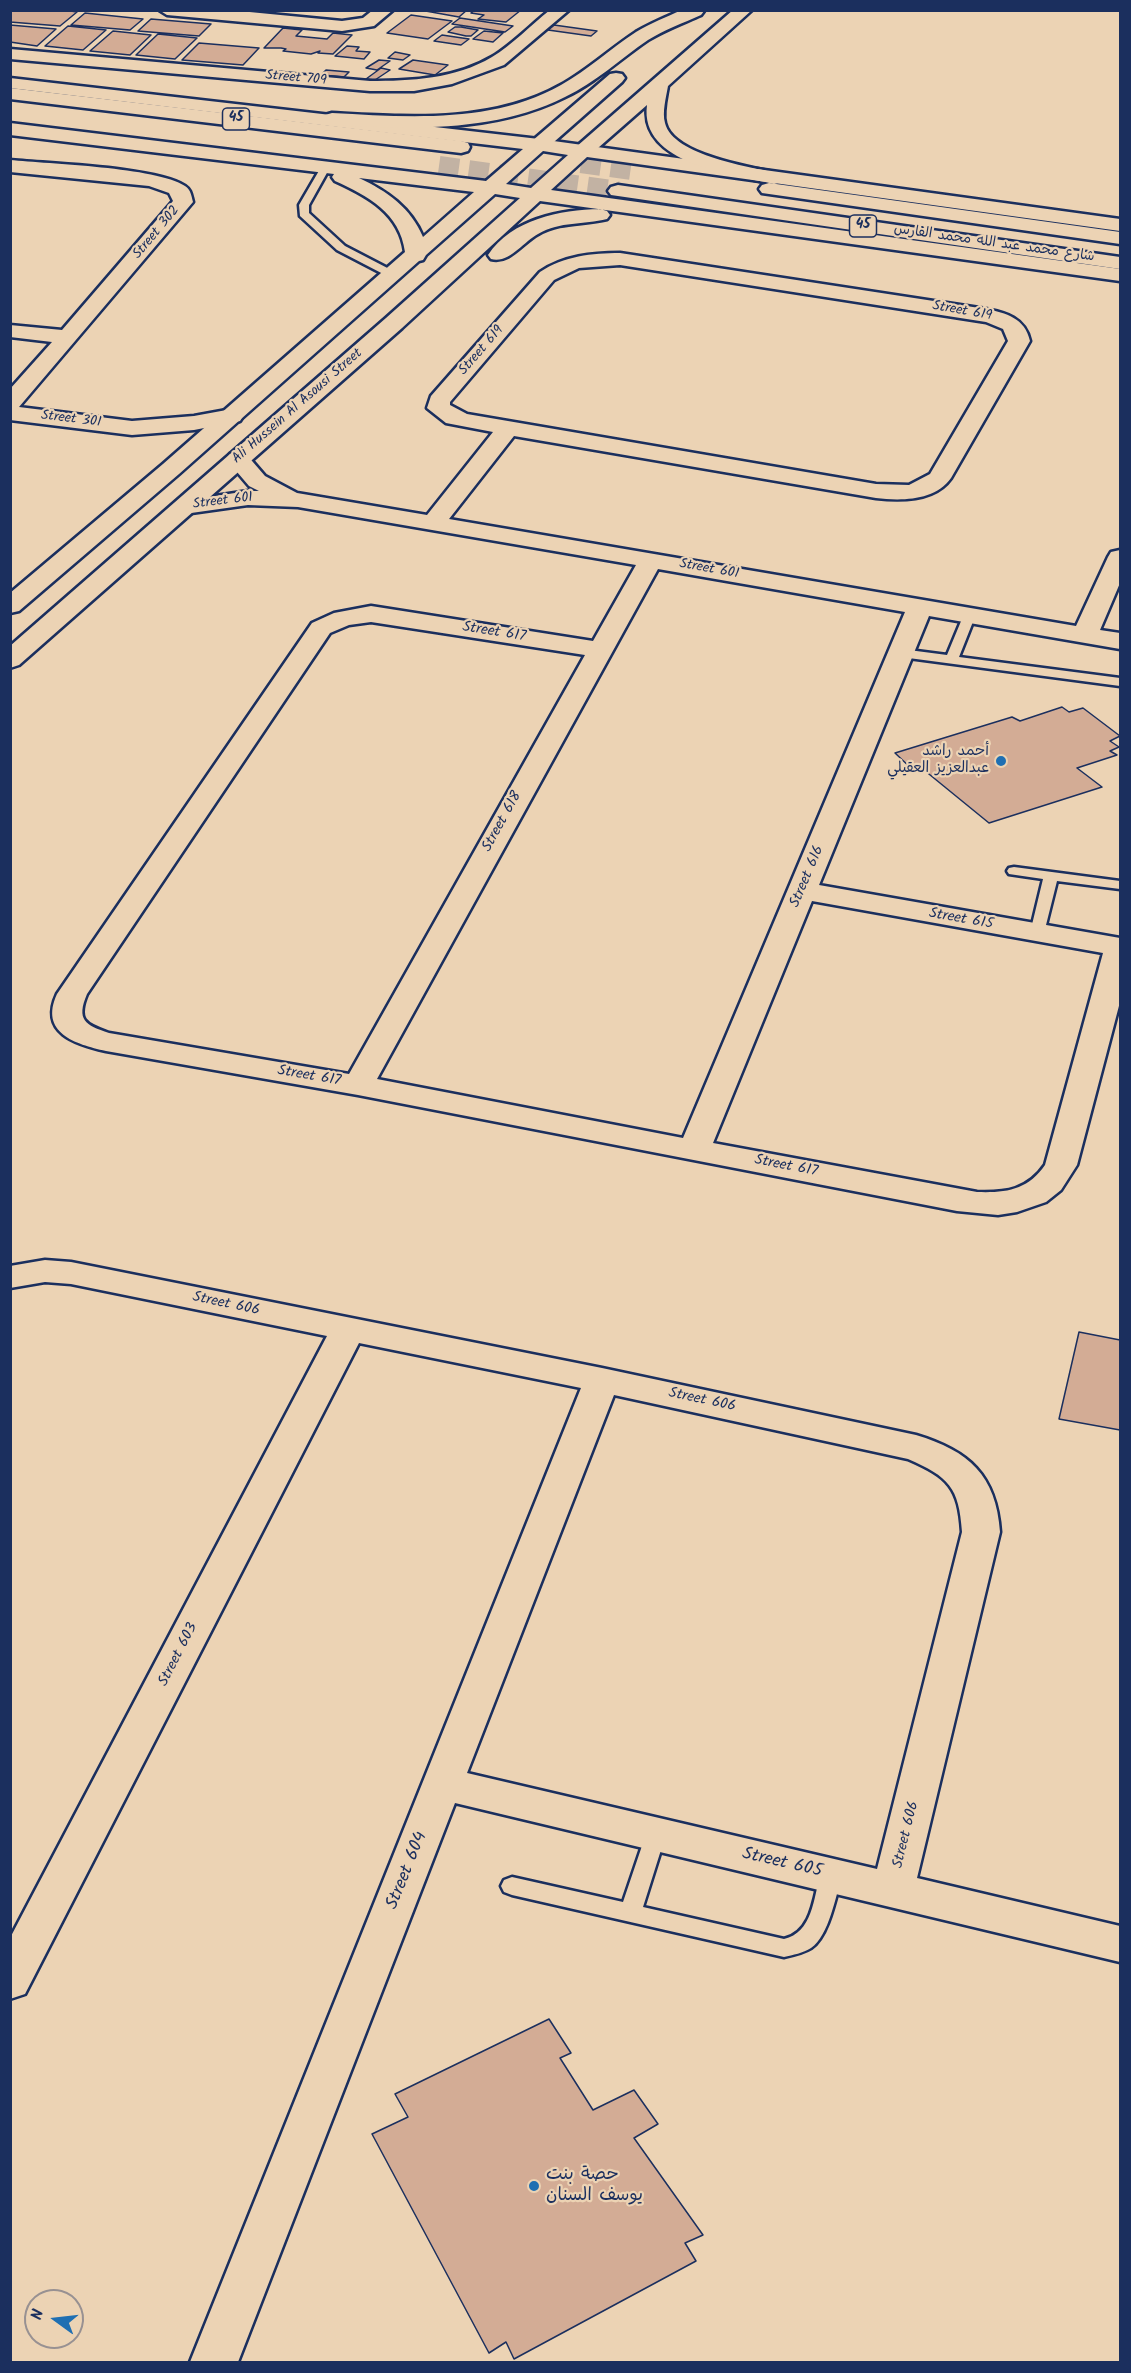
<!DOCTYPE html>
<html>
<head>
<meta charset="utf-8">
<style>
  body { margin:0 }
  #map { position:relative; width:1131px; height:2373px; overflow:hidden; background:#ecd3b4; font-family:Kalam,sans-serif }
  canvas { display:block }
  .frame { position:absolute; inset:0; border:12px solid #1b2f5e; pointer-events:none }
  .north { position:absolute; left:24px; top:2289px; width:60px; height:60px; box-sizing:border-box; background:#ecd3b4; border:2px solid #989192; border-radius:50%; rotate:285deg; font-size:16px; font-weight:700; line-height:24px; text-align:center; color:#1b2f5e }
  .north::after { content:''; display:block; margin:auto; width:21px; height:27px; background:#1f6fb2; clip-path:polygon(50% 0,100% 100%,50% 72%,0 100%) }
</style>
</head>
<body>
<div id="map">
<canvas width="1131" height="2373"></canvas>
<div class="frame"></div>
<div class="north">N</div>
</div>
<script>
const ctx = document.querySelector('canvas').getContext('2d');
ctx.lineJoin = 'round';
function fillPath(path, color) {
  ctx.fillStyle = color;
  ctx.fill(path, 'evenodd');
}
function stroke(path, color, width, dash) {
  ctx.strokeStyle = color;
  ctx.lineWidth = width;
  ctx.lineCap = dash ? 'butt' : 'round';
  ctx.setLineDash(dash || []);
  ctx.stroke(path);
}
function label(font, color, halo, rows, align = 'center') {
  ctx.font = font + ' Kalam,"Playpen Sans Arabic",sans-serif';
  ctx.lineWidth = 4.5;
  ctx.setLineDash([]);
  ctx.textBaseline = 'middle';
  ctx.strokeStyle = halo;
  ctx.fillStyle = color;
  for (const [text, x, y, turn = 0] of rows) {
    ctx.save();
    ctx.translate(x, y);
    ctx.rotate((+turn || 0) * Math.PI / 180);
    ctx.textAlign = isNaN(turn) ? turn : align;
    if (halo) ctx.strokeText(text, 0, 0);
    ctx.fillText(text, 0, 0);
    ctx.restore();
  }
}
const building = new Path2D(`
  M 11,10 L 64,10 L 77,12 L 60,26 L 10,22 Z
  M 420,10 L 467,10 L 459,17 Z
  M 474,10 L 521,10 L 506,22 L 478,19 L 484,15 L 471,13 Z
  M 85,13 L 143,19 L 130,30 L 71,25 Z
  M 411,15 L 452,21 L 428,39 L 387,33 Z
  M 460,18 L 513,26 L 505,32 L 452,24 Z
  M 151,19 L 211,24 L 199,36 L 138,31 Z
  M 10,25 L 56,29 L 37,46 L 10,42 Z
  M 554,25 L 597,31 L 591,36 L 548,30 Z
  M 68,26 L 106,30 L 83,50 L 45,46 Z
  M 455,27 L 461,27 L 478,30 L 471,36 L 466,36 L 448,32 Z
  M 283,28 L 302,30 L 296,36 L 327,39 L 333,33 L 352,35 L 333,54 L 318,53 L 320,51 L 311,54 L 283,51 L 286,49 L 281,48 L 264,48 Z
  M 113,31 L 151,35 L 130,55 L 90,51 Z
  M 484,31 L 503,33 L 493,42 L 473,39 Z
  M 158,34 L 197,38 L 175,59 L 136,55 Z
  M 442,35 L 469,39 L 461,45 L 434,41 Z
  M 199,43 L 259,48 L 243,65 L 182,60 Z
  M 347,46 L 359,47 L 356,51 L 370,52 L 364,59 L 335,56 Z
  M 395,52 L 410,55 L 403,60 L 388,58 Z
  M 379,60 L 390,61 L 377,70 L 366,68 Z
  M 413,60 L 448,65 L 435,75 L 399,69 Z
  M 381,68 L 390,70 L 375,80 L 366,79 Z
  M 326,70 L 349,72 L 344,77 L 321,75 Z
  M 1062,707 L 1069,712 L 1083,708 L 1120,736 L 1110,741 L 1119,747 L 1110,751 L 1117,755 L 1077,768 L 1102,787 L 989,823 L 924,770 L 913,770 L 895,753 L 1012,717 L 1020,721 Z
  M 1079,1332 L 1120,1340 L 1120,1430 L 1059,1419 Z
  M 549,2019 L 571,2053 L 560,2058 L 593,2110 L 634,2090 L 658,2124 L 634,2138 L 703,2235 L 685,2243 L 696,2261 L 514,2359 L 506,2342 L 489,2353 L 372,2134 L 408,2117 L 395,2094 Z`);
fillPath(building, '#d3ac95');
stroke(building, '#1b2f5e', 1.5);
stroke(new Path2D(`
  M 581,163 L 639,171
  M 439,166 L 618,191`), '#c2b2a3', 20, [20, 10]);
const service = new Path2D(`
  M 320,169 L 328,171 L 309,205 L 309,213 L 345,246 L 397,273 L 397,277 L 389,277 L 337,250 L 300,216 L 299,205 Z
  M 970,610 L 976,614 L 959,657 L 1120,678 L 1120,686 L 901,657 L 895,653 L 901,649 L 947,655 L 964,614 Z
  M 1014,867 L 1120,881 L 1120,889 L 1057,881 L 1044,933 L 1037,937 L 1030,933 L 1043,879 L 1009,874 L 1007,871 L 1009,868 Z
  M 656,1826 L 663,1828 L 666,1834 L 643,1907 L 784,1939 C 812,1933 814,1898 820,1875 L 824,1869 L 831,1866 L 838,1869 L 842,1875 C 836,1895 829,1936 811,1948 C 803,1953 793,1955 784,1957 L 512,1895 L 504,1892 L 501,1886 L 504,1880 L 512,1877 L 623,1902 L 646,1834 L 649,1828 Z`);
const minor = new Path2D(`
  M 159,10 L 229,10 L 342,21 L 363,18 L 373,10 L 393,10 L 374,26 L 342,31 L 167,15 Z
  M 550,10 L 569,10 L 504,65 L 452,84 L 414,91 L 370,91 L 10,59 L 10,49 L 370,81 C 411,81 455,79 492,57 C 512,45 531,25 550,10 Z
  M 10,160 C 49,164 156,167 185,186 C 191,190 191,195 193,202 L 19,407 L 132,421 L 194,416 L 232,409 L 240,411 L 243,416 L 240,421 L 194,430 L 132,435 L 10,420 L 10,389 L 52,342 L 10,337 L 10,325 L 62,330 L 173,201 L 169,193 L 149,186 L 10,172 Z
  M 620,253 L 986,309 C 1006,313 1025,318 1030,341 L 951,478 C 935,501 901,501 876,498 L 514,436 L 449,519 L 1076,626 L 1108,557 L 1111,552 L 1120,550 L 1120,583 L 1100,630 L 1120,633 L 1120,649 L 929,616 L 819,885 L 1120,938 L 1120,1002 L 1077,1165 L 1061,1190 L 1046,1202 L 1017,1212 L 998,1215 L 957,1211 L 358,1095 L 106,1051 C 75,1044 39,1033 57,994 L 312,623 L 334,613 L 371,606 L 593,641 L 636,565 L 298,507 L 248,505 L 184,514 L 176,512 L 172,507 L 176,502 L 248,491 L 259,491 L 249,486 L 226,459 L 230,454 L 238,452 L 246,454 L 265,476 L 297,493 L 427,515 L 493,432 L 446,423 L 427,408 L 431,396 L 540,272 C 564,256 592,253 620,253 ZM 620,265 L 986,322 L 1003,329 L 1008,341 L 930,474 L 909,485 L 876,484 L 467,414 L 450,405 L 450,402 L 554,280 L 579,268 ZM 658,569 L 905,612 L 683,1138 L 377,1079 ZM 371,622 L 585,655 L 349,1074 L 109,1033 C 85,1025 76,1020 87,994 L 330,633 L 349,625 ZM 812,901 L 1103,953 L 1045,1165 C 1028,1190 1006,1193 977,1192 L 713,1143 Z
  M 45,1260 L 71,1262 L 602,1368 L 916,1435 C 969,1451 996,1475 1000,1532 L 917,1878 L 1120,1926 L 1120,1962 L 455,1803 L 238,2362 L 190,2362 L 581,1388 L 359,1343 L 25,1994 L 10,1999 L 10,1938 L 327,1336 L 71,1284 L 45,1282 L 10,1288 L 10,1266 ZM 614,1395 L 908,1459 C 949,1477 959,1487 962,1532 L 877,1869 L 467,1773 Z`);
const tertiary = new Path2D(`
  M 10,78 L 539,139 L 1120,219 L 1120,231 L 587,157 L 551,190 L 1120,269 L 1120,281 L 540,201 L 402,328 L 19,665 L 10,668 L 10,646 L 386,318 L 520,198 L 495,194 L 426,255 L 423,260 L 419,261 L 179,474 L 19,611 L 10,613 L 10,593 L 163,464 L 405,252 C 400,213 368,196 335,181 L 332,177 L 334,174 L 10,135 L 10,123 L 486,181 L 523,149 L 10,88 ZM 543,151 L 568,155 L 531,188 L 506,184 ZM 359,178 L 474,192 L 423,237 C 411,208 387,191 359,178 Z
  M 600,209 L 607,211 L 610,215 L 607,219 C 583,225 561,221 538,234 C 523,242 509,264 491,259 L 488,255 C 512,219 560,210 600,209 Z`);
const secondary = new Path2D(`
  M 682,10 L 704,11 L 701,15 C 683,23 664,30 648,40 C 620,59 595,83 565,97 C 493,133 410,129 332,125 L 325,123 L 323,119 L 325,115 L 332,113 C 408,117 492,124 561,85 C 588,70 610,49 636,32 C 651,23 666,17 682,10 Z
  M 733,10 L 752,10 L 668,86 C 666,98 662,112 665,123 C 673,156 752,167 781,174 L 784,178 L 781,182 L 774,184 C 732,174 639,164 647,105 L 590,155 L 576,155 L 573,151 L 576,147 Z
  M 616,73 L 622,74 L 625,78 L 622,82 L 546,149 L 532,149 L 530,145 L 532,141 L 610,74 Z`);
const primary = new Path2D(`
  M 10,88 L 461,141 L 468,143 L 470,147 L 468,151 L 461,153 L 10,99 Z
  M 769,183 L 1120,232 L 1120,244 L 762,193 L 759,189 L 762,185 Z
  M 618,185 L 1120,257 L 1120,269 L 611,195 L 608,191 L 611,187 Z`);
stroke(service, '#1b2f5e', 5);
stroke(minor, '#1b2f5e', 5);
stroke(tertiary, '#1b2f5e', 5);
stroke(secondary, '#1b2f5e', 5);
stroke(primary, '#1b2f5e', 5);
fillPath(service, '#ecd3b4');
fillPath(minor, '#ecd3b4');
fillPath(tertiary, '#ecd3b4');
fillPath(secondary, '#ecd3b4');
fillPath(primary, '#ecd3b4');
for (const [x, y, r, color] of [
  [1001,761,6,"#1f6fb2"],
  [534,2186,6,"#1f6fb2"]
]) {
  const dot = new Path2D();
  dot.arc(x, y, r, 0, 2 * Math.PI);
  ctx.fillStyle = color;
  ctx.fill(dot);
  stroke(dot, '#ecd3b4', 2);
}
label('14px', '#1b2f5e', '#ecd3b4', [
  ["Street 709",296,79,5],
  ["Street 302",157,233,-50],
  ["شارع محمد عبد الله محمد الفارس",994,244,8],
  ["Street 619",962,312,10],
  ["Street 619",482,351,-49],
  ["Ali Hussein Al Asousi Street",298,407,-41],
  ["Street 301",71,420,7],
  ["Street 601",223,502,-7],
  ["Street 601",709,570,10]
]);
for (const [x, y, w] of [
  [236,119,27],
  [863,226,27]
]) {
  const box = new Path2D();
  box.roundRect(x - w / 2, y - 11, w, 22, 4.5);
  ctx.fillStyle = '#ecd3b4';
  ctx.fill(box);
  stroke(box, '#1b2f5e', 1.5);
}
label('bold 14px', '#1b2f5e', null, [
  ["45",236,119],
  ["45",863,226]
]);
label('15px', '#1b2f5e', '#ecd3b4', [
  ["Street 617",494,633,9],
  ["Street 618",503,822,-61],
  ["Street 616",808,877,-67],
  ["Street 615",961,920,10],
  ["Street 617",309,1077,10],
  ["Street 617",786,1167,11],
  ["Street 606",226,1305,12],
  ["Street 606",702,1401,12],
  ["Street 603",179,1655,-63],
  ["Street 606",907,1835,-76]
]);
label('15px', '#1b2f5e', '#ecd3b4', [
  ["أحمد راشد",989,752],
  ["عبدالعزيز العقيلي",989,769]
], 'right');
label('18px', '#1b2f5e', '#ecd3b4', [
  ["Street 605",782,1864,13],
  ["Street 604",408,1871,-68]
]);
label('18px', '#1b2f5e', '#ecd3b4', [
  ["حصة بنت",546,2176],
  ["يوسف السنان",546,2197]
], 'left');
</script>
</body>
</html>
